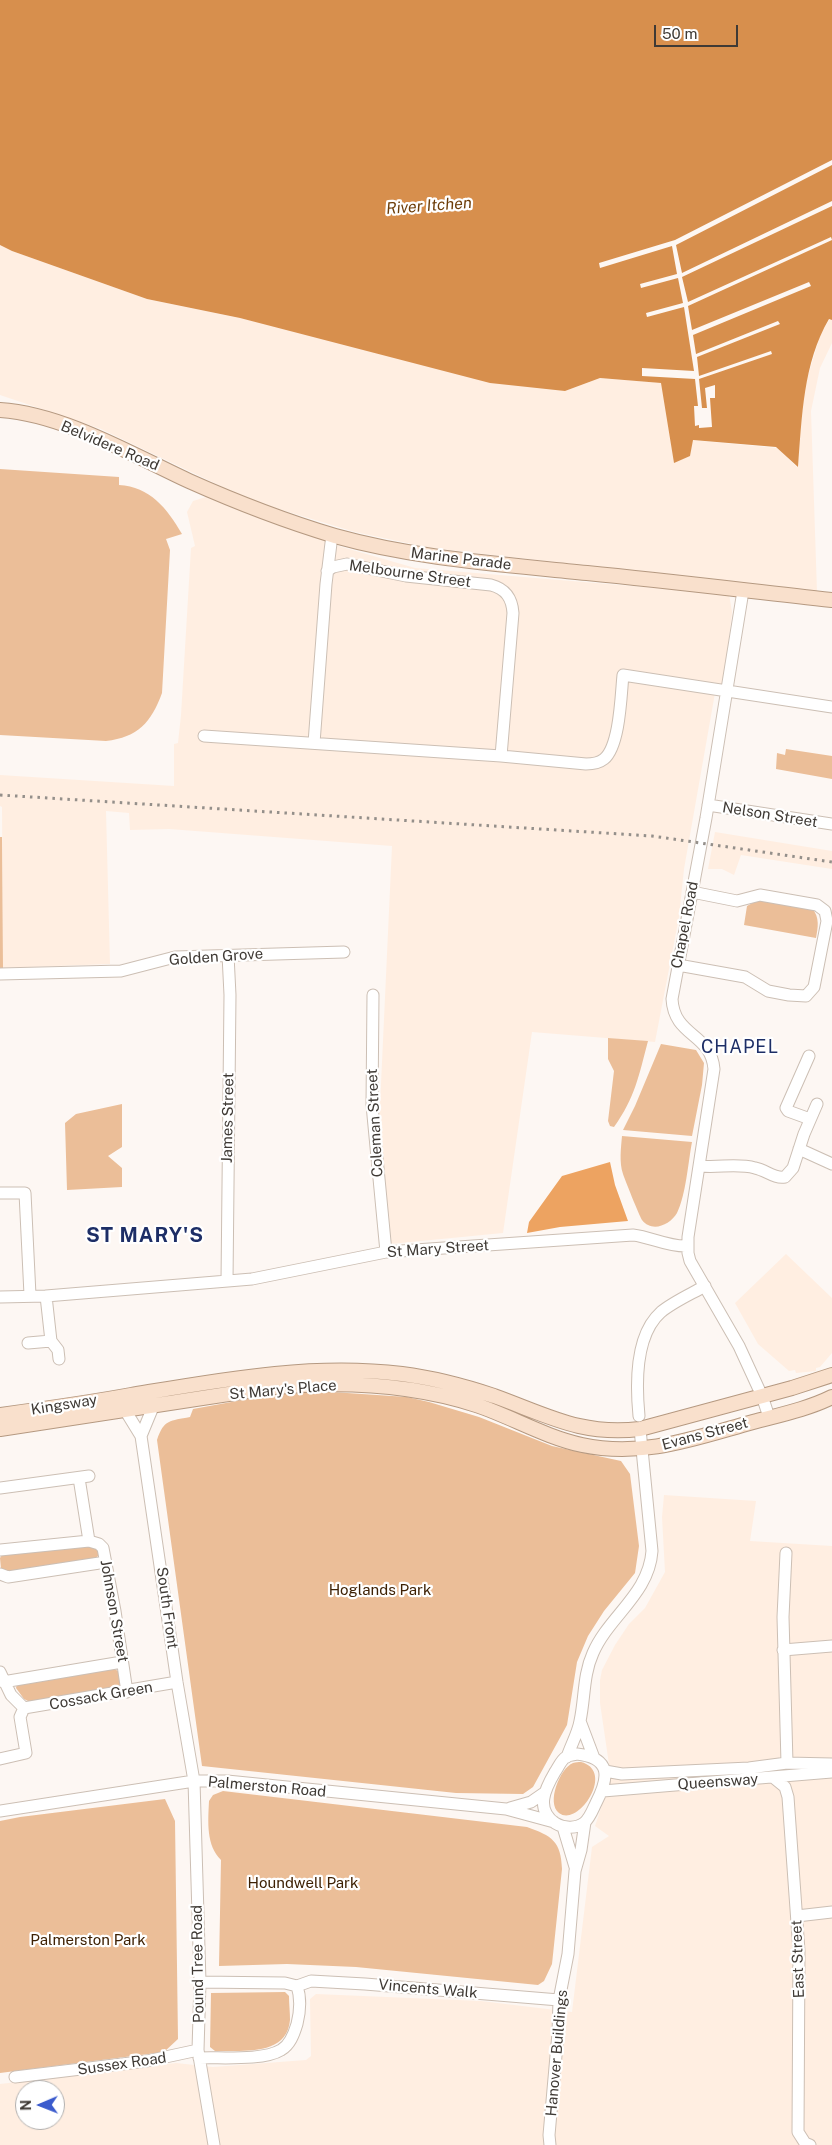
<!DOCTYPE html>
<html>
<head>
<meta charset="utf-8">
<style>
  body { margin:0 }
  #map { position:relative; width:832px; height:2145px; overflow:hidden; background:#fdf7f3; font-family:"Public Sans",sans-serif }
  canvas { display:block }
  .north { position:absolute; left:15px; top:2080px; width:50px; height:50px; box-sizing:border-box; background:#fff; border:1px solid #b2b0ae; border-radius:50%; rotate:269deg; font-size:14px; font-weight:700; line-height:20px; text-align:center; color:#3f3a35 }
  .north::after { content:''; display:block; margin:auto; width:18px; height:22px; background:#3b5bcd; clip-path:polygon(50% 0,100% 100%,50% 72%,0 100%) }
  .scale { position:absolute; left:654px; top:25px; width:84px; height:22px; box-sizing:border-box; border:2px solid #3f3a35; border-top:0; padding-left:6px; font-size:15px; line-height:18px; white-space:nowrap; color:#3f3a35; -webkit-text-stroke:4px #fff; paint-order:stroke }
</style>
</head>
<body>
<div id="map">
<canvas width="832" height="2145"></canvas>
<div class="north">N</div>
<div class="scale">50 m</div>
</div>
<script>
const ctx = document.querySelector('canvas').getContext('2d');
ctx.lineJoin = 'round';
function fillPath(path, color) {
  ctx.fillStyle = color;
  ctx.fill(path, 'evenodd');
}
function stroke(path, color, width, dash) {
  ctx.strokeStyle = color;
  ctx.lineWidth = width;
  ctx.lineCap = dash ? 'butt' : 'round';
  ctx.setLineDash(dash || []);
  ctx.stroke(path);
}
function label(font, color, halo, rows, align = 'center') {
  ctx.font = font + ' "Public Sans",sans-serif';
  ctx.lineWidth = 4.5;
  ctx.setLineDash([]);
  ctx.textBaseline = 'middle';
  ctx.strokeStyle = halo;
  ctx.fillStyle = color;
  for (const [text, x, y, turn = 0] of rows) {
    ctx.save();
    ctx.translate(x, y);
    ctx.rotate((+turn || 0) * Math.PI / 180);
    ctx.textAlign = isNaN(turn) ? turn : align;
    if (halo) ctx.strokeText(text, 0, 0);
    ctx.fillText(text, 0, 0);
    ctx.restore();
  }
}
fillPath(new Path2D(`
  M 0,245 L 12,251 L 147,299 L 240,318 L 565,391 L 600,378 L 662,383 L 674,462 L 690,456 L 692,440 L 777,448 L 797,467 L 804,389 L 821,332 L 830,319 L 832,320 L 832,343 L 820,368 L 811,411 L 817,592 L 431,548 L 355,532 L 252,501 L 101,429 L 0,395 Z
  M 206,497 L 342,547 L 415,568 L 729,594 L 732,612 L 723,694 L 715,693 L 684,869 L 679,917 L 655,1042 L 532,1032 L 503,1233 L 390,1244 L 379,1127 L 392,846 L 169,829 L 130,830 L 129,813 L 106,811 L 110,964 L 3,968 L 2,807 L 0,806 L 0,775 L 174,786 L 174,744 L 178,743 L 181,715 L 191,548 L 195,546 L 187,512 L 193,501 Z
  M 715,832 L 832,851 L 832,869 L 741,855 L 734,875 L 722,869 L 708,869 Z
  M 786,1254 L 832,1298 L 832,1353 L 820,1367 L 816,1368 L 816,1371 L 796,1373 L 795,1370 L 789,1371 L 758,1344 L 735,1303 Z
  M 664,1495 L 756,1501 L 750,1541 L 832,1546 L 832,2145 L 0,2145 L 0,2084 L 176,2063 L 213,2067 L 306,2060 L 311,2056 L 310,1999 L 316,1994 L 481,2001 L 572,2012 L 592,1847 L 609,1836 L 595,1826 L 611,1778 L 600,1703 L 600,1680 L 602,1670 L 615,1645 L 629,1624 L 645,1608 L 665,1572 L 662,1517 ZM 25,2090 L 55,2090 L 55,2120 L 25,2120 Z`), '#ffeee1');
fillPath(new Path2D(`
  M 0,469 L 119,477 L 119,485 C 150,487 167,508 182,534 L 166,539 L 170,550 L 162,693 C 151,723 138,737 106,741 L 0,735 Z
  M 786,749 L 832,756 L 832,779 L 776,769 L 777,753 L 785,755 Z
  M 0,837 L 2,837 L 3,968 L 0,968 Z
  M 758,900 L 812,908 C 820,918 818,927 816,938 L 744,925 L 747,906 Z
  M 608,1038 L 648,1041 C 639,1075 635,1098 614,1127 L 610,1126 L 608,1121 L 614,1071 L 608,1059 Z
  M 661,1044 L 696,1050 L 704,1063 L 702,1085 L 692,1136 L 623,1130 L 635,1106 Z
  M 122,1104 L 122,1147 L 108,1156 L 122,1168 L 122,1187 L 67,1190 L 65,1123 L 76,1114 Z
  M 622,1136 L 692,1142 C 688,1163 686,1195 677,1213 C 670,1225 652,1233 642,1220 C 639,1215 625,1180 623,1174 C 619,1162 621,1148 622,1136 Z
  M 332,1392 L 407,1397 L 429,1402 L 479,1417 L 552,1446 L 621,1461 L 630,1474 L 639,1546 L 635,1573 L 604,1611 L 588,1636 L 577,1662 L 567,1725 L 533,1787 L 523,1794 L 456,1793 L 202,1766 L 157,1440 C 164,1419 170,1421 190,1417 L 193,1409 L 281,1393 Z
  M 86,1546 L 99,1550 L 98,1556 L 95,1559 L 12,1573 L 1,1569 L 0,1558 L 2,1555 Z
  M 112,1667 L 119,1672 L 121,1682 L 119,1687 L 32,1703 L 24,1699 L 16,1688 L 17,1684 Z
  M 581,1762 C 616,1771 578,1828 559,1813 C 546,1803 560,1768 573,1763 C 576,1762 578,1762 581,1762 Z
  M 223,1791 L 527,1827 C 552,1836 561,1841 562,1869 L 552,1964 L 544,1981 L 538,1985 L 356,1967 L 287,1964 L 219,1966 L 221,1860 C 206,1845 208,1822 209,1801 L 213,1795 Z
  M 165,1799 L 175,1821 L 178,2039 L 164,2052 L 0,2073 L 0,1821 L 20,1817 Z
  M 285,1992 L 289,1996 C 289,2004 290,2012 290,2020 C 287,2057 241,2050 215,2051 L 210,2047 L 211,1993 Z`), '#ebbe98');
fillPath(new Path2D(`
  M 610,1162 L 615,1185 L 628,1221 L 560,1227 L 527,1233 L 529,1222 L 562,1176 Z`), '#eda361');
fillPath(new Path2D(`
  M 0,0 L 832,0 L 832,320 L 829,319 C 803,363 802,417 798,467 L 776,447 L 693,440 L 690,456 L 674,463 L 661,383 L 600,378 L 565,391 L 490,383 L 240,318 L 147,299 L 12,251 L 0,245 Z`), '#d78f4d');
fillPath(new Path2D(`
  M 832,160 L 832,165 L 676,245 L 682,273 L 832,201 L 832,206 L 682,277 L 688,302 L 831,237 L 832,240 L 688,306 L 692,330 L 809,282 L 811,286 L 693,335 L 696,354 L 778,321 L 780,324 L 697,357 L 699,376 L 771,351 L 772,354 L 699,379 L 702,408 L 707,408 L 705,388 L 715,385 L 715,398 L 710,398 L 712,427 L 699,428 L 699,425 L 695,426 L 694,406 L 698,406 L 695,379 L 642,376 L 642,368 L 694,371 L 684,307 L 647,317 L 646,313 L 683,303 L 678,278 L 641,288 L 640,284 L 677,274 L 672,246 L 600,268 L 599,263 L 675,240 Z`), '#fdf7f3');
const minor = new Path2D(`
  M 327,571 L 333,567 L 347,564 L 406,576 L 491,585 C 506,589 512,598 513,613 L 501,756
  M 743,591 L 706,818 L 672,999 C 674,1037 711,1033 714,1069 L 688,1237 L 688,1253 L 690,1261 L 739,1346 L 762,1396 L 769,1417
  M 204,736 L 501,756 L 586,764 C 592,764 599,763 604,759 C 620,746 621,694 623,675 L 832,707
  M 314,743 L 326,584 L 332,535
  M 708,805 L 832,824
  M 678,965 L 745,977 L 768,991 L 789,995 L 806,996 L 814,987 L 827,921 L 825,911 L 817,905 L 760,895 L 737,901 L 692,892
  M 0,974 L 121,971 L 175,957 L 344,952
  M 373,995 L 372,1105 L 386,1252
  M 809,1056 L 786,1108 L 788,1111 L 810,1119
  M 799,1149 L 832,1164
  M 700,1166 C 719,1168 737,1163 755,1168 C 766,1170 774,1179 785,1177 L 793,1168 L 804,1134 L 817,1104
  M 0,1193 L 25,1193 L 30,1295
  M 227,1281 L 230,995 L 228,955
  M 46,1296 L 51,1341 L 58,1350 L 59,1359
  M 0,1297 L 46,1296 L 252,1279 L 386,1252 L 633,1235 C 651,1237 668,1247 687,1246
  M 28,1343 L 51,1341
  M 125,1410 L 141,1436 L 177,1682 L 194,1781 L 200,1982 L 198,2050 L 214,2145
  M 639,1416 C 636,1385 635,1335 661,1312 C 673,1302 691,1294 705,1286
  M 141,1436 L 153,1407
  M 79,1478 L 89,1541 L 99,1544 L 103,1548 L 115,1611 L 127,1692
  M 0,1488 L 89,1476
  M 0,1550 L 89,1541
  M 786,1553 L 783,1617 L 787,1763
  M 0,1574 L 8,1577 L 106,1562
  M 783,1650 L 832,1646
  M 0,1672 L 11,1695 L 24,1708
  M 3,1682 L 122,1662
  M 24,1708 L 177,1682
  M 580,1721 L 594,1758
  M 577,1754 C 612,1758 609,1778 596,1803 C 593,1809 590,1818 584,1823 C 576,1829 563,1828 555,1823 C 535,1809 545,1789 555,1772 C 558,1768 561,1760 566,1757 C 569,1755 574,1755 577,1754 Z
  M 567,1757 C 571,1745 578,1733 580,1721 C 585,1698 583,1675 593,1653 C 609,1616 649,1594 652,1551 L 640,1429
  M 0,1759 L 26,1753 L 20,1717 L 24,1708
  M 605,1771 L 622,1774 L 749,1768 L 787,1763 L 832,1764
  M 774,1778 L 785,1787 L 788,1797 L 799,1951 L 798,2132 L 805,2143 L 810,2145
  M 603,1791 L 832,1772
  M 510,1808 L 531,1802 L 544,1793
  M 0,1811 L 194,1781 L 227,1781 L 506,1809 L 554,1822
  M 563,1827 L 575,1867
  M 797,1916 L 832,1912
  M 200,1982 L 285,1983 L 297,1986 L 311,1981 L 365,1984 L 559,2000
  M 199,2058 C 220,2057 263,2061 281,2050 C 290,2045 294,2034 297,2024 C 300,2012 301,1998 297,1986
  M 15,2077 L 147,2061 L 198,2050
  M 550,2145 L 549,2135 L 558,2033 L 559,2000 L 568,1954 L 575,1871 L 581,1850 L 585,1822`);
const major = new Path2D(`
  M 0,410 C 63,414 133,455 189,481 C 236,502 285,521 335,536 C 417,559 502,564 587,573 C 669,581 750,591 832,600
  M 0,1415 C 44,1409 88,1403 131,1395 C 221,1380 311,1363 402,1374 C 434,1378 464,1386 494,1396 C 547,1415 581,1436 640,1429 L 792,1388 L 832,1375
  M 0,1429 L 274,1387 C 342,1381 411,1384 476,1405 C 512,1417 545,1437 582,1445 C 643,1458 695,1438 753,1422 C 779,1415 808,1409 832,1397`);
stroke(minor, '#ccbfb4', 13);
stroke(major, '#b59981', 16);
stroke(minor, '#fff', 11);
stroke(major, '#f9e0cc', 14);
stroke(new Path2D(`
  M 0,795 L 652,836 L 832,862`), '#948f8a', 3, [2.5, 5]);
label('15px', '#3f3a35', '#fff', [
  ["Belvidere Road",110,446,23],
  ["Marine Parade",461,559,7],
  ["Melbourne Street",410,574,8],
  ["Nelson Street",770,815,9],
  ["Chapel Road",685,925,-79],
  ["Golden Grove",216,957,-4],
  ["James Street",228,1118,-89],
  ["Coleman Street",375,1123,-93],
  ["St Mary Street",438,1249,-4],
  ["St Mary's Place",283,1390,-5],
  ["Kingsway",64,1405,-9],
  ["Evans Street",705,1434,-15],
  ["South Front",167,1608,82],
  ["Johnson Street",114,1611,80],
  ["Cossack Green",101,1696,-10],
  ["Queensway",718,1782,-4],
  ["Palmerston Road",267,1787,5],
  ["East Street",798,1959,-92],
  ["Pound Tree Road",198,1964,-91],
  ["Vincents Walk",428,1989,5],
  ["Hanover Buildings",557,2053,-85],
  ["Sussex Road",122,2064,-8]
]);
label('15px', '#3e2104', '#fff', [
  ["Hoglands Park",380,1590],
  ["Houndwell Park",303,1883],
  ["Palmerston Park",88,1940]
]);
label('italic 16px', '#6d3d08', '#fff', [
  ["River Itchen",429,206,-4]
]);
ctx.letterSpacing = '1px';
label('18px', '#1d2e66', '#fff', [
  ["CHAPEL",740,1047]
]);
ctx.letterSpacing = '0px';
ctx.letterSpacing = '1px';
label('bold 20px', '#1d2e66', '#fff', [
  ["ST MARY'S",145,1236]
]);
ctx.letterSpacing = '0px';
</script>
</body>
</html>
